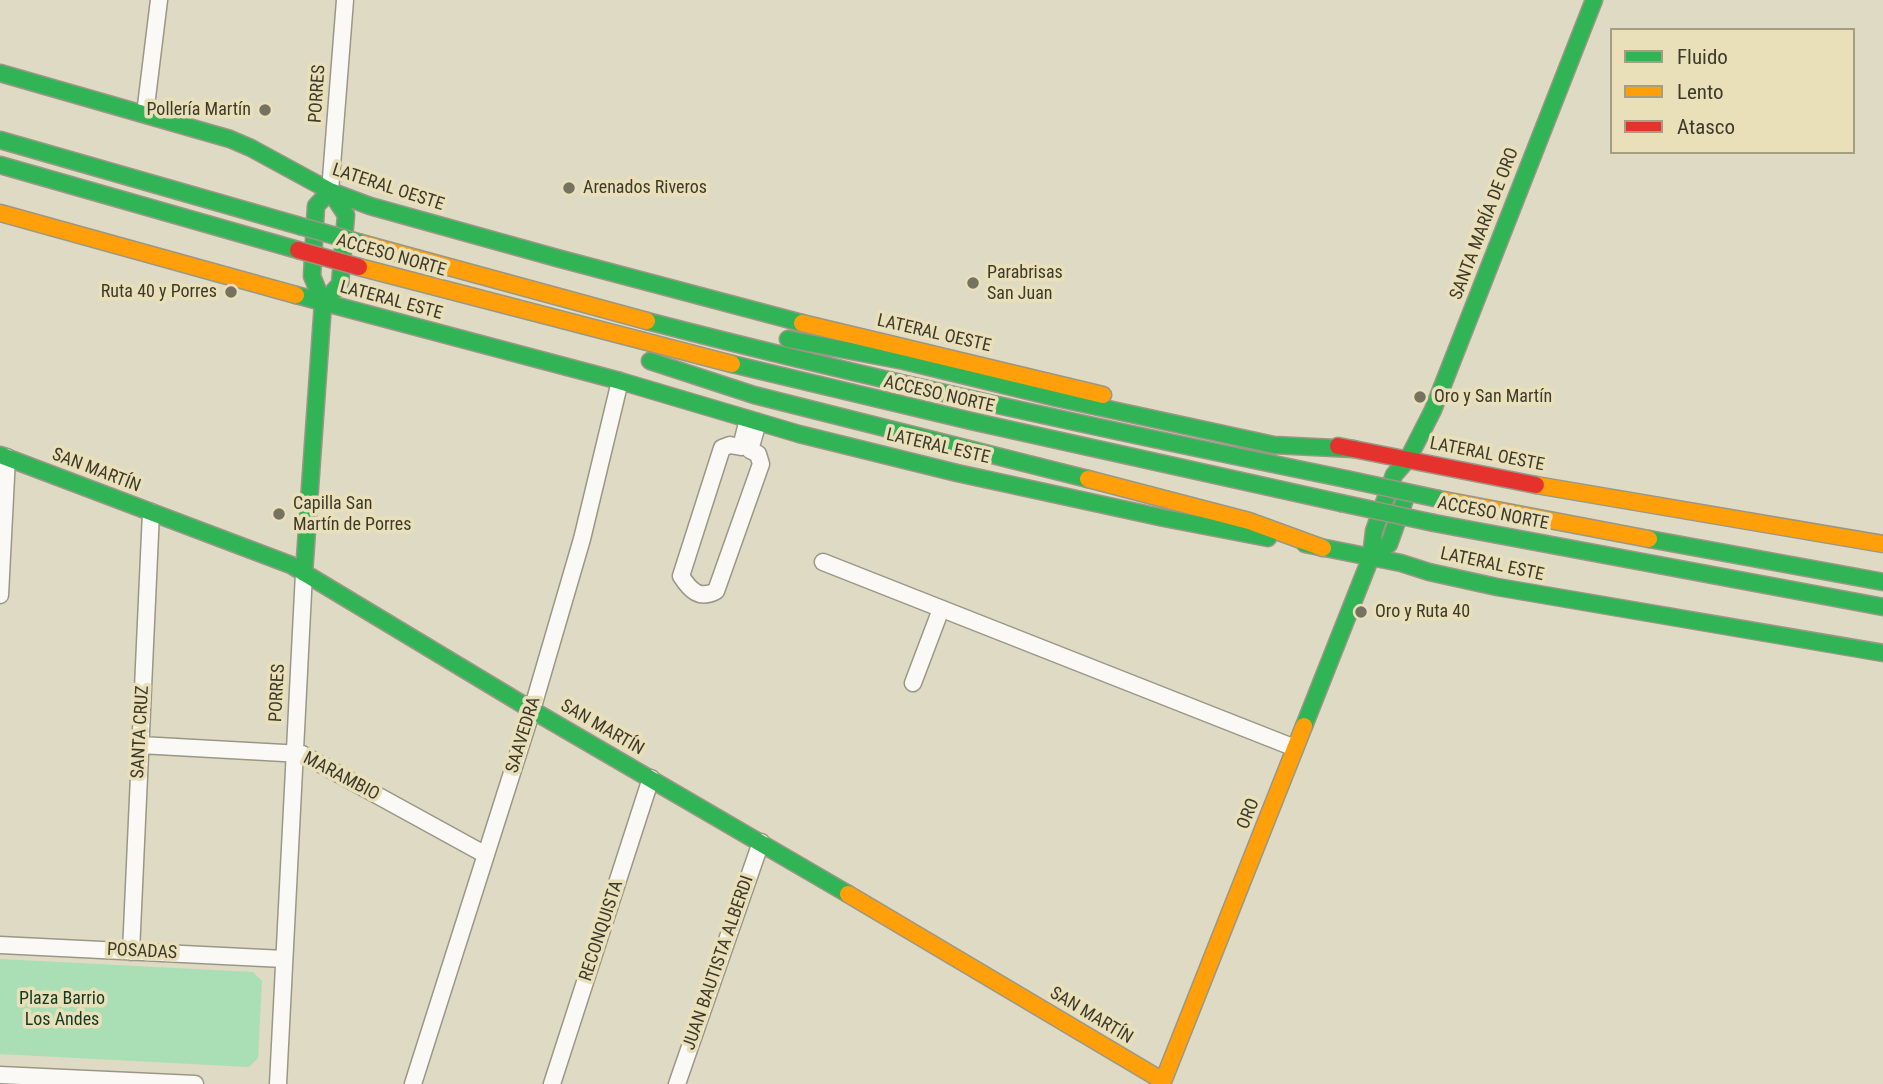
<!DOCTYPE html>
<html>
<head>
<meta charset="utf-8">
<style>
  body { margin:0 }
  #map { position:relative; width:1883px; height:1084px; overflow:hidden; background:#dedac4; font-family:"Roboto Condensed",sans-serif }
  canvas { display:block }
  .legend { position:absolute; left:1610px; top:28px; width:245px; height:126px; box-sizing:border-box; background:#e9e0ba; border:2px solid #a59e81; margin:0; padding:9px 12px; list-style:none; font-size:21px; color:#3e3a2b }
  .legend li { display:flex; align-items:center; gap:14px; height:35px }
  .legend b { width:35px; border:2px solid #a59e81 }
</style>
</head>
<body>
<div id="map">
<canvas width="1883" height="1084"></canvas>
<ul class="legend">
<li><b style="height:9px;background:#30b455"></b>Fluido</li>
<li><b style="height:9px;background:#ff9f0a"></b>Lento</li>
<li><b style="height:9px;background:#e5322d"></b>Atasco</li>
</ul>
</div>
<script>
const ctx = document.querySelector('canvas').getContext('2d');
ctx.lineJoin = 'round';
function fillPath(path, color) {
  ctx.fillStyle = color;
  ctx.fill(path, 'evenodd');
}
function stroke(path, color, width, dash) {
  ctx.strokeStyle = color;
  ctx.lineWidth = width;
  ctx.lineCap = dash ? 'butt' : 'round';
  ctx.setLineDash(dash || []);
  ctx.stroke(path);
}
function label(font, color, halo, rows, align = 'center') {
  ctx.font = font + ' "Roboto Condensed",sans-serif';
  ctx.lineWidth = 7;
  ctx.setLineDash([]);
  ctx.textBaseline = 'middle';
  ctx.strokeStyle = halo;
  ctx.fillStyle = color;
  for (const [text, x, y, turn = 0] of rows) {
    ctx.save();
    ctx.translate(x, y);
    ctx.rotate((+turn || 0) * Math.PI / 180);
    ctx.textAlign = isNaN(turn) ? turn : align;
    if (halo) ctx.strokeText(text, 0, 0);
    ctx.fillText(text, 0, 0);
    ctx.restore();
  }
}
fillPath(new Path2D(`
  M 0,959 L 253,972 L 262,981 L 258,1058 L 249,1067 L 0,1054 Z`), '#aadeb4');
const street = new Path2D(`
  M 145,114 L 159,0
  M 330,191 L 345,0
  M 748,419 L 741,447 L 730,445 L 722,448 L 681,576 C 690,590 699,600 716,591 L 761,464 L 758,454 L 750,450 L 758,422
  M 823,562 L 1295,748
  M 0,595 L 7,457
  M 913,683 L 941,609
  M 140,745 L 302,754 L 486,855
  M 0,945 L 284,959
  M 131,952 L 151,512
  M 0,1075 L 195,1084
  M 278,1084 L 304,573
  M 413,1084 L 532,710 L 582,539 L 620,381
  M 552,1084 L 651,778
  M 677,1084 L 761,842`);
const fast = new Path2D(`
  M 0,73 L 230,139 L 251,148 L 330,191 L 370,206 L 557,258 L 802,323
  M 0,140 L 300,226
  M 0,165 L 298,250
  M 296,295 L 620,381 L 799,434 L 957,473 L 1164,518 L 1268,538
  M 323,303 L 340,284 L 346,215 L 330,191
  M 647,321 C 878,381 1112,431 1346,479
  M 788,339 L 904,361 L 1057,398 L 1274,445 L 1354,449
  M 650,361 L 754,395 L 1088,479
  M 732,364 L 971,421 L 1341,503
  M 0,455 L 291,565 L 532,710 L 848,894
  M 1434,523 L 1883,607
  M 1649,539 L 1883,582
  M 1305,544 L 1401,563 L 1429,572 L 1497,587 L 1883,653
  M 1371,557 L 1389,544 L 1405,499
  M 304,573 L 323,303 L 312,276 L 316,206 L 330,191
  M 1304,726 L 1371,557 L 1374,531 L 1394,475 L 1408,459 L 1433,410 L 1594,0`);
const slow = new Path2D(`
  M 0,213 L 296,295
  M 361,243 L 647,321
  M 359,267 L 732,364
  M 802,323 L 1103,395
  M 1088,479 L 1249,521 L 1323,548
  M 1536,485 L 1883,544
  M 1439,499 L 1649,539
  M 848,894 L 1163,1081
  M 1162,1084 L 1304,726`);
const jam = new Path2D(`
  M 1338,446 L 1536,485`);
stroke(street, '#9a9786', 19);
stroke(fast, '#9a9786', 19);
stroke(slow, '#9a9786', 19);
stroke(jam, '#9a9786', 19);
stroke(street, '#faf9f6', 16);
stroke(fast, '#30b455', 16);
stroke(slow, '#ff9f0a', 16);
stroke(jam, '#e5322d', 16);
const fastBridge = new Path2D(`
  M 300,226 L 361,243
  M 1346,479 L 1439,499
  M 1341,503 L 1434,523`);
const jamBridge = new Path2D(`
  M 298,250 L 359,267`);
stroke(fastBridge, '#9a9786', 19, []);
stroke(jamBridge, '#9a9786', 19, []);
stroke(fastBridge, '#30b455', 16);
stroke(jamBridge, '#e5322d', 16);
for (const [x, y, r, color] of [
  [265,110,7,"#767261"],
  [569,188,7,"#767261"],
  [973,283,7,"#767261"],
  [231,292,7,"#767261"],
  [1420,397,7,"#767261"],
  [279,514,7,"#767261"],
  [1361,612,7,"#767261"]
]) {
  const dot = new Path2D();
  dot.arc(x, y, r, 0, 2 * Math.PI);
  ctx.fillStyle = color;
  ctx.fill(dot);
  stroke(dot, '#e9e0ba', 2.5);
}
label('18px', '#3e3a2b', '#e9e0ba', [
  ["PORRES",318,94,-86],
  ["LATERAL OESTE",388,188,18],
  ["SANTA MARÍA DE ORO",1485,224,-69],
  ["ACCESO NORTE",391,256,16],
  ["LATERAL ESTE",391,301,15],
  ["LATERAL OESTE",934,334,13],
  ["ACCESO NORTE",939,395,13],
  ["LATERAL ESTE",938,447,13],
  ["LATERAL OESTE",1487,455,11],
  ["SAN MARTÍN",96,471,21],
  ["ACCESO NORTE",1493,514,11],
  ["LATERAL ESTE",1492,565,12],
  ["PORRES",278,693,-87],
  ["SAN MARTÍN",602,728,30],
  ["SANTA CRUZ",141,732,-87],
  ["SAAVEDRA",524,735,-73],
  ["MARAMBIO",341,777,28],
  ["ORO",1249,814,-68],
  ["RECONQUISTA",602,931,-72],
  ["POSADAS",142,952,3],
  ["JUAN BAUTISTA ALBERDI",719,963,-71],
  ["SAN MARTÍN",1091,1016,31]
]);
label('18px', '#3e3a2b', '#e9e0ba', [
  ["Pollería Martín",251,110,"right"],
  ["Arenados Riveros",583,188],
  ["Parabrisas",987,273],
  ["San Juan",987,294],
  ["Ruta 40 y Porres",217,292,"right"],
  ["Oro y San Martín",1434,397],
  ["Capilla San",293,504],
  ["Martín de Porres",293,525],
  ["Oro y Ruta 40",1375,612]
], 'left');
label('18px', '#103a23', '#e9e0ba', [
  ["Plaza Barrio",62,999],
  ["Los Andes",62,1020]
]);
</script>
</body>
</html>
